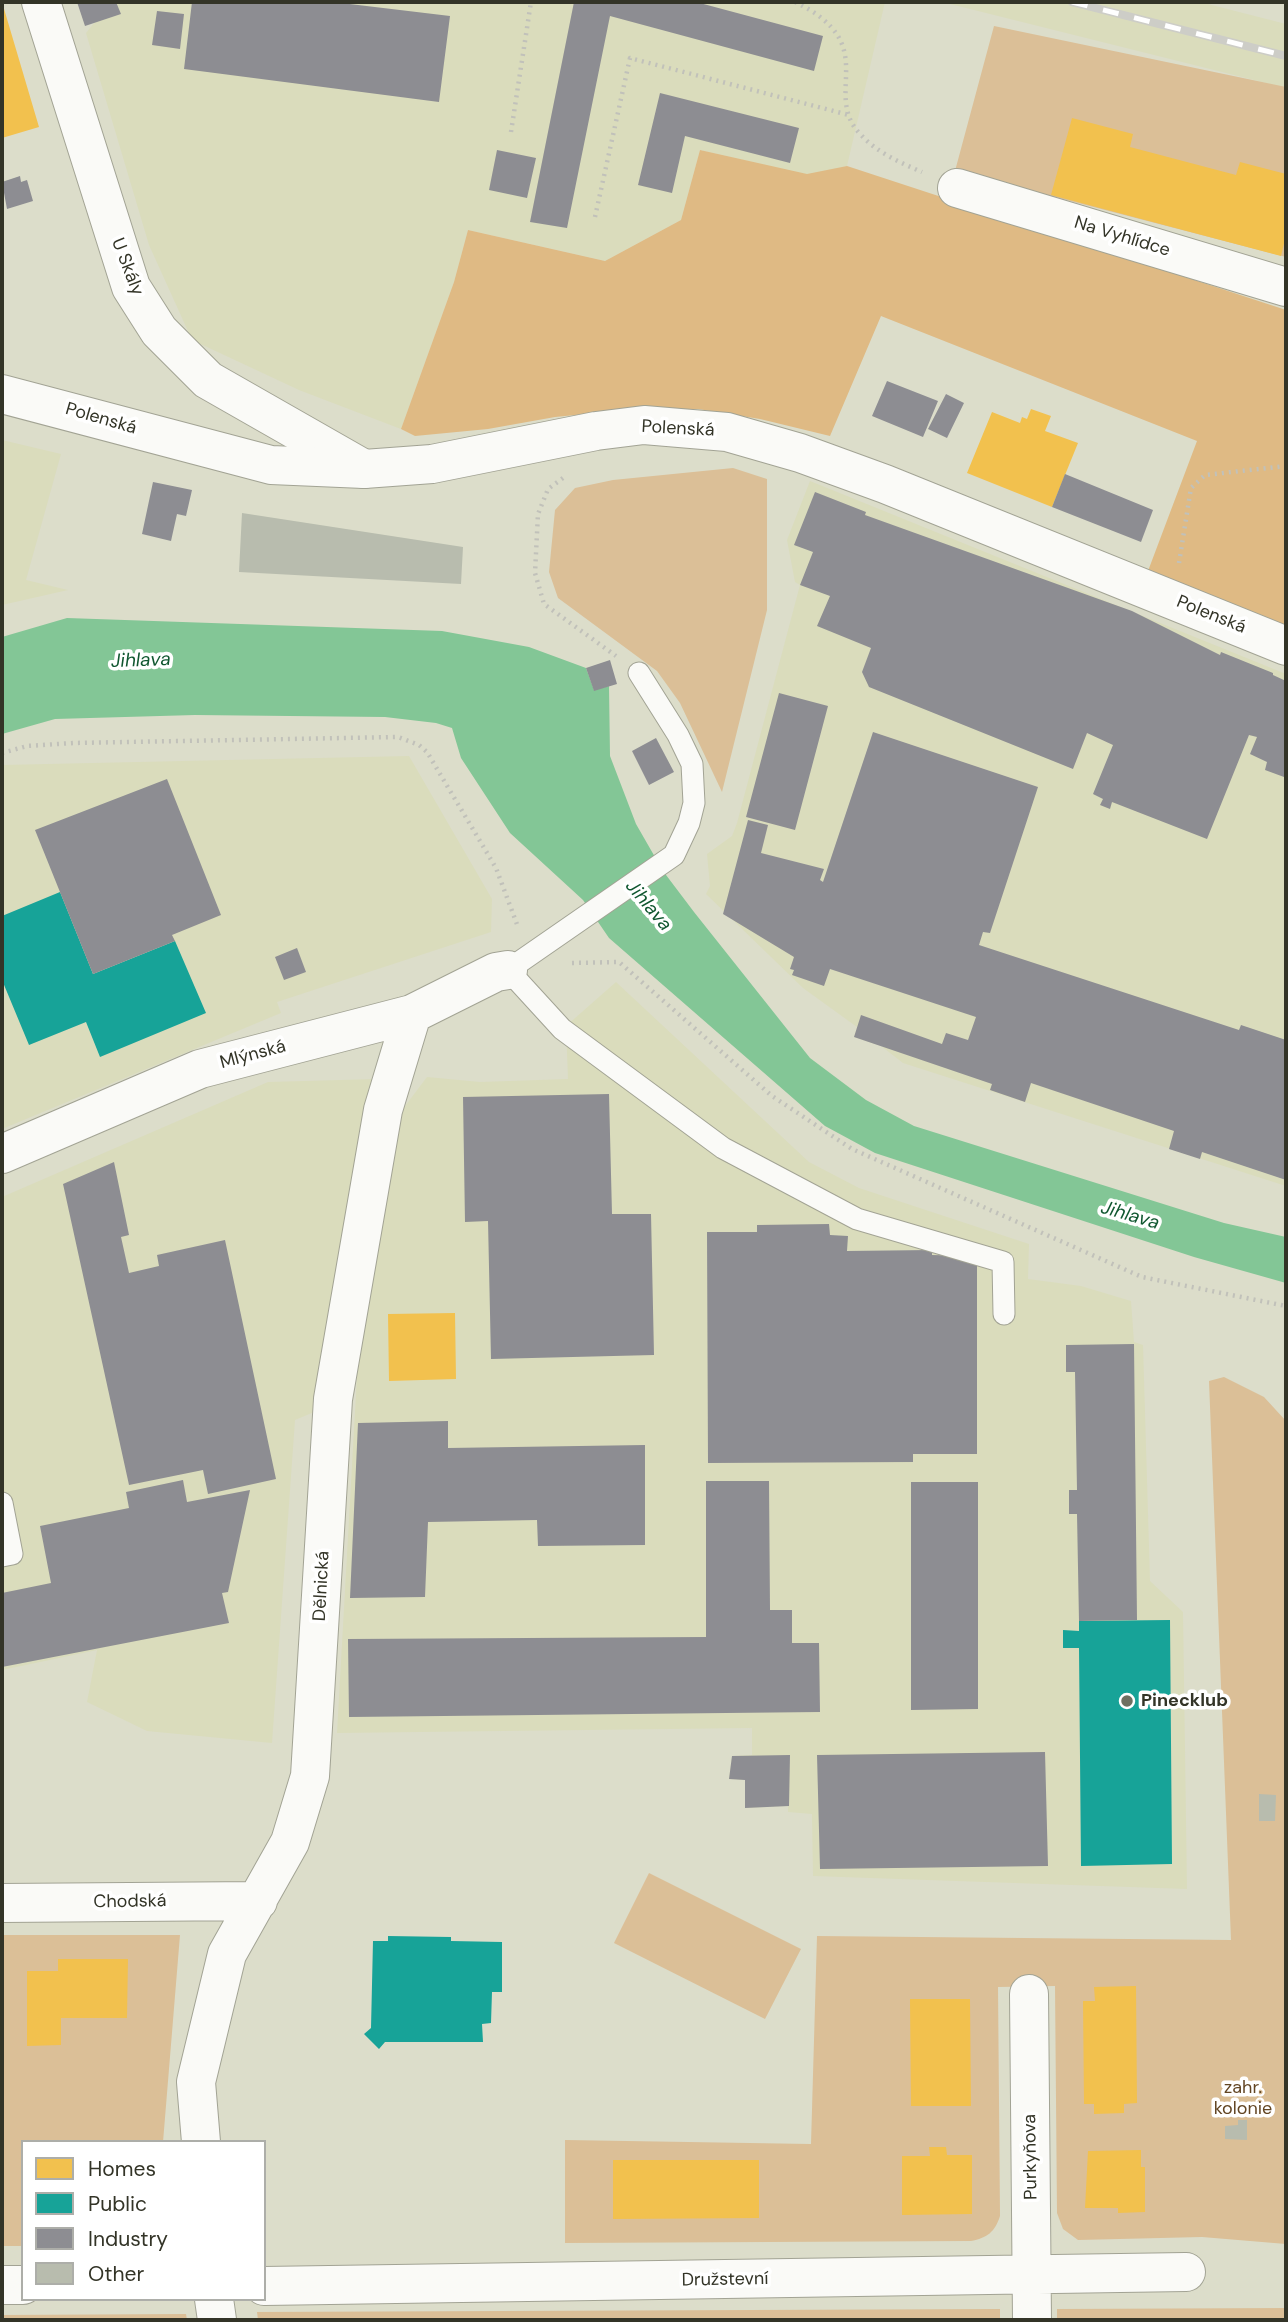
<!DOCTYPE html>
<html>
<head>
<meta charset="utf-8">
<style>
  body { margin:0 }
  #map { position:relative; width:1288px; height:2322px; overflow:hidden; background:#dcddca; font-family:"DM Sans",sans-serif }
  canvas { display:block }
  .frame { position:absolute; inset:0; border:4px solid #333427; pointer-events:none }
  .legend { position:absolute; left:21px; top:2140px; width:245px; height:161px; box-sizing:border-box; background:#fff; border:2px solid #adaea9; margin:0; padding:9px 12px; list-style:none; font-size:21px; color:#333427 }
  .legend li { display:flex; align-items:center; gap:14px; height:35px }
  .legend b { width:35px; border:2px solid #adaea9 }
</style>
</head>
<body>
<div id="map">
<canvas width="1288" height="2322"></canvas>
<div class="frame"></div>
<ul class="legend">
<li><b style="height:19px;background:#f2c14e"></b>Homes</li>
<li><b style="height:19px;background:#17a398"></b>Public</li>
<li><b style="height:19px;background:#8d8d92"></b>Industry</li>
<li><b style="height:19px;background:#b8bcae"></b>Other</li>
</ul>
</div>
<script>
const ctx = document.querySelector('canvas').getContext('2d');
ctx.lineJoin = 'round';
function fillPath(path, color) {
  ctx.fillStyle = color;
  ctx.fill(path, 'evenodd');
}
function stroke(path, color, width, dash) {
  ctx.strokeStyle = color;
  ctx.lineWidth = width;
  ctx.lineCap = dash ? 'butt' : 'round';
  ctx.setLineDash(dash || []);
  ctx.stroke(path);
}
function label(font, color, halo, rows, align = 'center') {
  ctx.font = font + ' "DM Sans",sans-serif';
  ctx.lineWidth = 7;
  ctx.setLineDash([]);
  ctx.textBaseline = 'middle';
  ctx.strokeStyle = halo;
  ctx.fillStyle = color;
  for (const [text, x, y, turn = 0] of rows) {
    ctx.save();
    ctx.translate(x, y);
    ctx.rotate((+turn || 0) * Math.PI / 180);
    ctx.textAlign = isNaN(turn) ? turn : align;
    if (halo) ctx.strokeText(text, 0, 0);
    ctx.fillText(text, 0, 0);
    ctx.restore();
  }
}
fillPath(new Path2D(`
  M 115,2 L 885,2 L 847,166 L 807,175 L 700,150 L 681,220 L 605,261 L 468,230 L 454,282 L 401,429 L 299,390 L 192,340 L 149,245 L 86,33 L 98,18 L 118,13 Z
  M 942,2 L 1200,2 L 1286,24 L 1286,88 Z
  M 2,440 L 61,454 L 26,580 L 68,590 L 2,605 Z
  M 810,481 L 1286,674 L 1286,1186 L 903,1063 L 881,1046 L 854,1037 L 857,1027 L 803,988 L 706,894 L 710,886 L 707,854 L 732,836 L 737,823 L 800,585 L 795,582 L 787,540 Z
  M 409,756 L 492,899 L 491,932 L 277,1002 L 281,1013 L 2,1129 L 2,765 Z
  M 616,982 L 809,1162 L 859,1188 L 1029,1244 L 1028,1279 L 1081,1286 L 1131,1301 L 1134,1342 L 1143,1345 L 1150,1581 L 1183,1612 L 1187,1889 L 813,1876 L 812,1814 L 788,1812 L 788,1806 L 745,1808 L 745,1780 L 729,1779 L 732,1756 L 752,1755 L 752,1728 L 337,1733 L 359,1341 L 396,1118 L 427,1077 L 480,1082 L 568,1079 L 566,1026 Z
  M 377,1079 L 319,1410 L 295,1420 L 272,1743 L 147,1731 L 87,1702 L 97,1650 L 2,1670 L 2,1197 L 268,1082 Z`), '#dadcbc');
fillPath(new Path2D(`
  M 994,26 L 1286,87 L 1286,257 L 955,171 Z
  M 733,468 L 767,479 L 767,610 L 722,792 L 680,703 L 657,671 L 558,598 L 549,572 L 555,510 L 575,488 L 613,480 Z
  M 1224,1377 L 1264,1397 L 1286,1421 L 1286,2244 L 1202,2237 L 1078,2240 L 1063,2229 L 1057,2213 L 1055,1986 L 998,1987 L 1000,2216 C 995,2232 987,2238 971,2241 L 565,2243 L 565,2140 L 811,2144 L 817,1936 L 1231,1940 L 1209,1381 Z
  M 649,1873 L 801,1949 L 765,2019 L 614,1943 Z
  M 2,1935 L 180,1935 L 163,2142 L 23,2142 L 23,2246 L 2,2246 Z
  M 1286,2308 L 1286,2320 L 1057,2320 L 1057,2309 Z
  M 1000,2309 L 1000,2320 L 258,2320 L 257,2312 Z
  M 186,2314 L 187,2320 L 2,2320 L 2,2315 Z`), '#dbbf97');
fillPath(new Path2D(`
  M 700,150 L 807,174 L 847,166 L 1286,310 L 1286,626 L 1148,571 L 1197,441 L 881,316 L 830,436 L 760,419 L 698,409 L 636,409 L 555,417 L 488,429 L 415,436 L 401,429 L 454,282 L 468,230 L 605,261 L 681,220 Z`), '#dfba84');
fillPath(new Path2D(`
  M 67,618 L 442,631 L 529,647 L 586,668 L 594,690 L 609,686 L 610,756 L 636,824 L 663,871 L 694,912 L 810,1058 L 866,1100 L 914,1126 L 1224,1223 L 1286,1237 L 1286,1283 L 1194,1257 L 875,1153 L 825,1126 L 609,938 L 583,900 L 510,833 L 461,758 L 452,728 L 436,723 L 385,717 L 195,715 L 55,719 L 2,734 L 2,637 Z`), '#83c696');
fillPath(new Path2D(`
  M 2,2 L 39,127 L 2,138 Z
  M 1072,118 L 1133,134 L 1130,147 L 1236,175 L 1240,162 L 1286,174 L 1286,235 L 1281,256 L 1051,195 Z
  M 1031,409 L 1051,416 L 1045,431 L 1078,443 L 1052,507 L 967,473 L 992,412 L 1020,423 L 1022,417 L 1027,419 Z
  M 455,1313 L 456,1379 L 389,1381 L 388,1314 Z
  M 58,1959 L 128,1959 L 127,2018 L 61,2018 L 61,2045 L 27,2046 L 27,1971 L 58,1971 Z
  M 1136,1986 L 1137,2103 L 1124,2104 L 1124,2113 L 1094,2114 L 1094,2104 L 1084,2104 L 1083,2001 L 1095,2001 L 1094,1987 Z
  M 910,1999 L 970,1999 L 971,2106 L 911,2106 Z
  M 929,2147 L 946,2147 L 947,2155 L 972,2155 L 972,2214 L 902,2215 L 902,2156 L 930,2156 Z
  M 1141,2150 L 1141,2167 L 1145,2167 L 1145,2212 L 1118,2213 L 1118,2208 L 1085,2208 L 1088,2151 Z
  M 613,2160 L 759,2160 L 759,2218 L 613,2219 Z`), '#f2c14e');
fillPath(new Path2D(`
  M 60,892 L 93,974 L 175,941 L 206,1013 L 100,1057 L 86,1022 L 29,1045 L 2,980 L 2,916 Z
  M 1170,1620 L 1172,1864 L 1081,1866 L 1079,1648 L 1063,1648 L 1063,1630 L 1079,1631 L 1079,1621 Z
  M 388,1936 L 451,1937 L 451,1941 L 502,1942 L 502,1992 L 492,1992 L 491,2023 L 482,2024 L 483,2042 L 385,2042 L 379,2049 L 364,2034 L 371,2028 L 373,1941 L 388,1941 Z`), '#17a398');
fillPath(new Path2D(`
  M 77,2 L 116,2 L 121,14 L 85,26 Z
  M 192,2 L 333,2 L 450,16 L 439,102 L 184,69 Z
  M 574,2 L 696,2 L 823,36 L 814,71 L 610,16 L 567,228 L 530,222 Z
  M 157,11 L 184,14 L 180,49 L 152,45 Z
  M 660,93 L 799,128 L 790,163 L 685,136 L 672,193 L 638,185 Z
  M 497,150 L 536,158 L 527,198 L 489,190 Z
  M 20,176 L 21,182 L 27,180 L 33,201 L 7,209 L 2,182 Z
  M 887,381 L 938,401 L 923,437 L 872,416 Z
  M 946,394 L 964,403 L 947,438 L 928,429 Z
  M 1065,474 L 1153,510 L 1141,542 L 1052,507 Z
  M 153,482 L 192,490 L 186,516 L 177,514 L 171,541 L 142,534 Z
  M 815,492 L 866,512 L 865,515 L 1132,611 L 1220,655 L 1221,652 L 1273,673 L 1273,675 L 1286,681 L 1286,770 L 1284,777 L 1265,770 L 1267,762 L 1250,754 L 1257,737 L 1249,735 L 1207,839 L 1112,802 L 1110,809 L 1100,805 L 1103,799 L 1093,794 L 1113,745 L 1087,733 L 1073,769 L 869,687 L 862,672 L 871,648 L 817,626 L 830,596 L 800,585 L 813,552 L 794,545 Z
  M 610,660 L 617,684 L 594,691 L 586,668 Z
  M 779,693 L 828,706 L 795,830 L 746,817 Z
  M 873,732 L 1038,787 L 990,933 L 983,932 L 979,945 L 1239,1030 L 1241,1025 L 1286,1040 L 1286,1180 L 1202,1152 L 1200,1159 L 1169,1149 L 1174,1131 L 1031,1083 L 1025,1102 L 990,1090 L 992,1084 L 854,1037 L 861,1015 L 942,1044 L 946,1033 L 968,1040 L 976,1017 L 830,969 L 824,986 L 792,975 L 794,970 L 790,969 L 794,957 L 723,914 L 748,820 L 768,825 L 761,853 L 824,869 L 820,880 L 823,882 Z
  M 656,738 L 674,772 L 649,785 L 632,751 Z
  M 167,779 L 221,915 L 172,935 L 175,941 L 93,974 L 35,830 Z
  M 297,948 L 306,972 L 284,980 L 275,957 Z
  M 609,1094 L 612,1214 L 651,1214 L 654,1355 L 491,1359 L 488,1221 L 465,1222 L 463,1097 Z
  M 114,1162 L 129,1235 L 121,1237 L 129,1273 L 159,1266 L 157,1255 L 225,1240 L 276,1479 L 208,1494 L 203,1470 L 129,1485 L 63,1184 Z
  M 829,1224 L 830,1235 L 848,1236 L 847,1251 L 932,1250 L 932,1255 L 970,1256 L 977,1265 L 977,1454 L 913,1454 L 913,1462 L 708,1463 L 707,1232 L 757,1232 L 757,1225 Z
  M 1134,1344 L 1137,1620 L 1079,1621 L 1077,1514 L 1069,1514 L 1069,1490 L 1077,1490 L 1075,1372 L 1066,1372 L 1066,1345 Z
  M 448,1421 L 448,1448 L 645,1445 L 645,1545 L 538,1546 L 537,1520 L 428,1522 L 425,1597 L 350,1598 L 358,1423 Z
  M 183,1480 L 187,1502 L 250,1490 L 228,1592 L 222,1593 L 229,1623 L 2,1667 L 2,1593 L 51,1583 L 40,1526 L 129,1508 L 126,1492 Z
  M 706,1481 L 769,1481 L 770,1610 L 792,1610 L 792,1643 L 819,1643 L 820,1712 L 349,1717 L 348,1639 L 706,1637 Z
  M 911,1482 L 978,1482 L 978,1709 L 911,1710 Z
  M 1045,1752 L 1048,1866 L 820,1869 L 817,1755 Z
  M 790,1755 L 789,1806 L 745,1808 L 745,1780 L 729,1779 L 732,1756 Z`), '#8d8d92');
fillPath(new Path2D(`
  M 242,513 L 463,547 L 461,584 L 239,572 Z
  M 1259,1794 L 1276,1795 L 1275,1821 L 1259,1821 Z
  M 1238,2120 L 1247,2120 L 1247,2140 L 1225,2139 L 1225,2126 L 1238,2125 Z`), '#b8bcae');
const service = new Path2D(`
  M 639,673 L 678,735 L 692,764 L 694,803 L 689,823 L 674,855 L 508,970 L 562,1029 L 723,1148 L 857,1219 L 1003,1262 L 1004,1314
  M 2,1503 L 12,1554 L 2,1556`);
const minor = new Path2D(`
  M 41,2 L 131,287 L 159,331 L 208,380 L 364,469
  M 957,188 L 1286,287
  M 2,1154 L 200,1069 L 412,1014 L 496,972 L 508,970
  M 2,1903 L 258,1901
  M 1029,1994 L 1032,2320
  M 201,2142 L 196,2082 L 227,1954 L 290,1842 L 310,1776 L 333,1399 L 383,1110 L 412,1014
  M 2,2285 L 23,2285
  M 264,2286 L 1186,2272
  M 214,2299 L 217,2320`);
const tertiary = new Path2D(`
  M 2,394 L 271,465 L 364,469 L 432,464 L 596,431 L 644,425 L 727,432 L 800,453 L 885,484 L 1286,646`);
stroke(service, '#a2a394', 23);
stroke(minor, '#a2a394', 40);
stroke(tertiary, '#a2a394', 40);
stroke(new Path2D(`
  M 795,2 C 885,45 819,94 862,136 C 878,153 901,163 922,172
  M 511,132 L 531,2
  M 595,217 L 630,58 L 849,115
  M 563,478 L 548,489 L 538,514 L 535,573 L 544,604 L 616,656
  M 1179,563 L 1191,488 L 1205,475 L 1286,466
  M 2,753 L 27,746 L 73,743 L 398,737 L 419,745 L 427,752 L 496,868 L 518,927
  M 572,963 L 619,962 L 772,1096 L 852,1149 L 1142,1277 L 1286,1306`), '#c1c1ba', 4.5, [2, 5]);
stroke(service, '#fafaf7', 21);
stroke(minor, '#fafaf7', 38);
stroke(tertiary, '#fafaf7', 38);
const rail = new Path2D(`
  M 1072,2 L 1286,56`);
stroke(rail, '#cdcdc7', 8);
stroke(rail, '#fff', 5, [16]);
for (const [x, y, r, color] of [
  [1127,1701,7,"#6e6f60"]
]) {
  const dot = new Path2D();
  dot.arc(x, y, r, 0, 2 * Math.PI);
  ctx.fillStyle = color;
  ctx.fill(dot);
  stroke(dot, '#fff', 2.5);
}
label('18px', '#333427', '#fff', [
  ["Na Vyhlídce",1122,237,17],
  ["U Skály",127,267,69],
  ["Polenská",101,419,16],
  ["Polenská",678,429,3],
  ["Polenská",1211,615,22],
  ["Mlýnská",253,1055,-15],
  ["Dělnická",322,1586,-87],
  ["Chodská",130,1902,-1],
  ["Purkyňova",1031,2157,-91],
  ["Družstevní",725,2280,-1]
]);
label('bold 18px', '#333427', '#fff', [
  ["Pinecklub",1141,1701]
], 'left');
label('18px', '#624523', '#fff', [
  ["zahr.",1243,2088],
  ["kolonie",1243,2109]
]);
label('italic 19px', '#105730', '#fff', [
  ["Jihlava",141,661,-2],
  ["Jihlava",648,906,50],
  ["Jihlava",1130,1216,16]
]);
</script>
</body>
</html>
